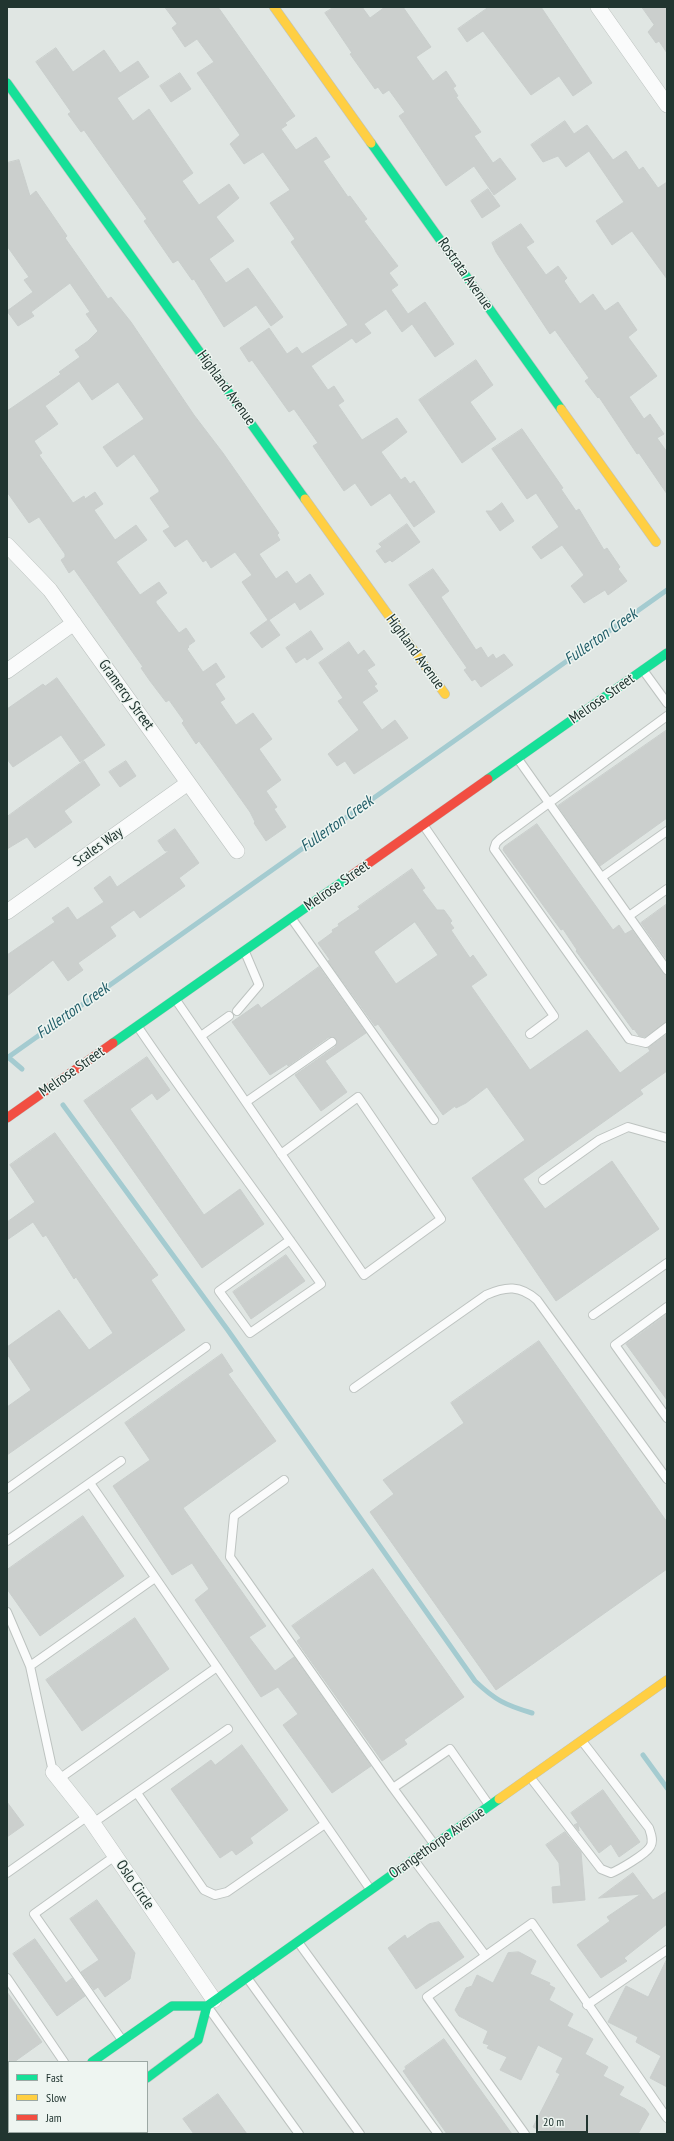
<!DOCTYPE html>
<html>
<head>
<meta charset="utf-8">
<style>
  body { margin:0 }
  #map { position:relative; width:674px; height:2141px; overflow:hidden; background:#e0e6e3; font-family:"PT Sans Narrow",sans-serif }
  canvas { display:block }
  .frame { position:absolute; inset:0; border:8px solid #213530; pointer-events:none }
  .legend { position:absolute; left:8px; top:2061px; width:140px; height:72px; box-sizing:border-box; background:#eef5f1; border:1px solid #9ca8a4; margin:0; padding:5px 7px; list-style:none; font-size:12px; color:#213530 }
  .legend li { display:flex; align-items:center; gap:8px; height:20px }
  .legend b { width:20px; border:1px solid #9ca8a4 }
  .scale { position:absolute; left:536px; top:2115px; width:52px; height:18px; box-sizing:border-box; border:2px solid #213530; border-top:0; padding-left:5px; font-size:12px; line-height:14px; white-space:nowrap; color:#213530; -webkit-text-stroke:3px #eef5f1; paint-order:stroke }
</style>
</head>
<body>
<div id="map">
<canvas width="674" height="2141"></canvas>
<div class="frame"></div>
<ul class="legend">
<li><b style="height:5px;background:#16e098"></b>Fast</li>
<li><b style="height:5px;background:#ffcf43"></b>Slow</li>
<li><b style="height:5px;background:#f24e42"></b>Jam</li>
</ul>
<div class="scale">20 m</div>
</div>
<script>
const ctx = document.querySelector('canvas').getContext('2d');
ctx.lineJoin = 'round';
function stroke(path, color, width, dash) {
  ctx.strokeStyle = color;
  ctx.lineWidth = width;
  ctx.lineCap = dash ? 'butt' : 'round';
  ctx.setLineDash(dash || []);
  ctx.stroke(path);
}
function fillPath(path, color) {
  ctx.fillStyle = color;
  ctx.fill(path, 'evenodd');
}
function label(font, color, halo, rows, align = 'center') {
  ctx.font = font + ' "PT Sans Narrow",sans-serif';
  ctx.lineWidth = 3;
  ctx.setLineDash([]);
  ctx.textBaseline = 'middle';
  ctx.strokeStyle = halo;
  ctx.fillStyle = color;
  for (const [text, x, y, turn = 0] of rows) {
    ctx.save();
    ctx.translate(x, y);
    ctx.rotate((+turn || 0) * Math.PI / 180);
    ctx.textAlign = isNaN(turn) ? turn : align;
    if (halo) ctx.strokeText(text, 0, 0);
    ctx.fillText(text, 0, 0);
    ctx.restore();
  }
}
stroke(new Path2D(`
  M 8,1057 L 22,1069
  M 7,1058 L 667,590
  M 63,1105 L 227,1329 L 475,1681 C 495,1700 505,1705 532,1713
  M 643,1755 L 667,1788`), '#a4cbd0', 5);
const building = new Path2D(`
  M 165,7 L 218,7 L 295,116 L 285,123 L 287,125 L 281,129 L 296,150 L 316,137 L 330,157 L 323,161 L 348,197 L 350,196 L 367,219 L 364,221 L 398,266 L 389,273 L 398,285 L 391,290 L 408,314 L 425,302 L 454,344 L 435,357 L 412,324 L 402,332 L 386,309 L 364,324 L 371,333 L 356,343 L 352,338 L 311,366 L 328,390 L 334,386 L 344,401 L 338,405 L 362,440 L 397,418 L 407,432 L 381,452 L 401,480 L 405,477 L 410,484 L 414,481 L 435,512 L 414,527 L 390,493 L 371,506 L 355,483 L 344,491 L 313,446 L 318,443 L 294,409 L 289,412 L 252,360 L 249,362 L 240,348 L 269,328 L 287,354 L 297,347 L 302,354 L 348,325 L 291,242 L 295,239 L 270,203 L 290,190 L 263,152 L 244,164 L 230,144 L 240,135 L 197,73 L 214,62 L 197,39 L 185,47 L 172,28 L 177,24 Z
  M 334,7 L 362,7 L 370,18 L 385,7 L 403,7 L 431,47 L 416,57 L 433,81 L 446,71 L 456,86 L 453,88 L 458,96 L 456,97 L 481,132 L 474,136 L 493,163 L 500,158 L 516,179 L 494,195 L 474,166 L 446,186 L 399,116 L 405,112 L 389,90 L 383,94 L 378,87 L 375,89 L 350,54 L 352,53 L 325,13 Z
  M 489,7 L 541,7 L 592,83 L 573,96 L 559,76 L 531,95 L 483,31 L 467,42 L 458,29 Z
  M 642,7 L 667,7 L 667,53 L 659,41 L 656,43 L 648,32 L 654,25 Z
  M 56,48 L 73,72 L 104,50 L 120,73 L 138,61 L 149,77 L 117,98 L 133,121 L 149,109 L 193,173 L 182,181 L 199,205 L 229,184 L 239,198 L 216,217 L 234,241 L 209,259 L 226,283 L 248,268 L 283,317 L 271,326 L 256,305 L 224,327 L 194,279 L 192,280 L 178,260 L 173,263 L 144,221 L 147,219 L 84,130 L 81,132 L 68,114 L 71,112 L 36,62 Z
  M 180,73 L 191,89 L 171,102 L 160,86 Z
  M 565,121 L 574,134 L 587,125 L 613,160 L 626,151 L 639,170 L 643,167 L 658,188 L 667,182 L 667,279 L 632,231 L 612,245 L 596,221 L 624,202 L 589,151 L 566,167 L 558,156 L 543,162 L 531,145 Z
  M 19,160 L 30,196 L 36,191 L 67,236 L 65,238 L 108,299 L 111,297 L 131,322 L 194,415 L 223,453 L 279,533 L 277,535 L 280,540 L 259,554 L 276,579 L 287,571 L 296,584 L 310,574 L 324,594 L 300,610 L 295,602 L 269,620 L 280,635 L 262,648 L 250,633 L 268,620 L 242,582 L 252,575 L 235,552 L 211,568 L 206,560 L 203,562 L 187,539 L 175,547 L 163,531 L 170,527 L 150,498 L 159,492 L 159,490 L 134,454 L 117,467 L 103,447 L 144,419 L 118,382 L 92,400 L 79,381 L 45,406 L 58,424 L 34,441 L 42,453 L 39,455 L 73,503 L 84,496 L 85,499 L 95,492 L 103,504 L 94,510 L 115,540 L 136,525 L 147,540 L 116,562 L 140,595 L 159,582 L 167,593 L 156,601 L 156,603 L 179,633 L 186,628 L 195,641 L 188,646 L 189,647 L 187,649 L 203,672 L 216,663 L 225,677 L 215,684 L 225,699 L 220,702 L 236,725 L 253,713 L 272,739 L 259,749 L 281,780 L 266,791 L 277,807 L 274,809 L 286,827 L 266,841 L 254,823 L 255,822 L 250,812 L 223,774 L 199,741 L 196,744 L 182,723 L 184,721 L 169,700 L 166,702 L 150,681 L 141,668 L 143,667 L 74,569 L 69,573 L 61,560 L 65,557 L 65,554 L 39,517 L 29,523 L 7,492 L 7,411 L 61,374 L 59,372 L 80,357 L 75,350 L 88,341 L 98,331 L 86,314 L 90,312 L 70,283 L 31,312 L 34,316 L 18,326 L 7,311 L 33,292 L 24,280 L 29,277 L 7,246 L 7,163 Z
  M 488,189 L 500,206 L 482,218 L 471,201 Z
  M 521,224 L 534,242 L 526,247 L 546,275 L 558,266 L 567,278 L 564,281 L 580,304 L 593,294 L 605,311 L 618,302 L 637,330 L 628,337 L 657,376 L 629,397 L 644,419 L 650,414 L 664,434 L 657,438 L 667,452 L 667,494 L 639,453 L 637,454 L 599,397 L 598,398 L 585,381 L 589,378 L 555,330 L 550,334 L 496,252 L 492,243 Z
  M 476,360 L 493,385 L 470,402 L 496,439 L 462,463 L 419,400 Z
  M 522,429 L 563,488 L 561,489 L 576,511 L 579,509 L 604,550 L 607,548 L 620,567 L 618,569 L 627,581 L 608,595 L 605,590 L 584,603 L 571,586 L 584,575 L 562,545 L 541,559 L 532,547 L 559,527 L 536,493 L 527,499 L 492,449 Z
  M 502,503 L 514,521 L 500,531 L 486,511 L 491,511 Z
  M 407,524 L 420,542 L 392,562 L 390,560 L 385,563 L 376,551 L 382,547 L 379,544 Z
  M 433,569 L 449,591 L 441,597 L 476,650 L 481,647 L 488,658 L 493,654 L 496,659 L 504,654 L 513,665 L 481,687 L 475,679 L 472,681 L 464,670 L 467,668 L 409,585 Z
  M 311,631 L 323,649 L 307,660 L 305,657 L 296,663 L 286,648 Z
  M 349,642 L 358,655 L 364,650 L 375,665 L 367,670 L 377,684 L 374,686 L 378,691 L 362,702 L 382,730 L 395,720 L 408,738 L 354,774 L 345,761 L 337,766 L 328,754 L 359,730 L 338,701 L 343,698 L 341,695 L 319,663 Z
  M 57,678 L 105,745 L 80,762 L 61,735 L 13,767 L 7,759 L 7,709 L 43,684 L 45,686 Z
  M 667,730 L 667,818 L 600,866 L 558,806 Z
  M 84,761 L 100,785 L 64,811 L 72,822 L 35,848 L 27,837 L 7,849 L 7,817 Z
  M 126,761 L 136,776 L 120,787 L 109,772 Z
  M 537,824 L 613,930 L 619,925 L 625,934 L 632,930 L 663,973 L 667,975 L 667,1022 L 645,1037 L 639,1036 L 634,1029 L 633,1030 L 576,951 L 577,950 L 563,929 L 561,930 L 503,850 L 504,847 Z
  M 175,829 L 199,863 L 179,878 L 185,886 L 140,918 L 134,910 L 110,927 L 116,936 L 78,963 L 83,970 L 68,981 L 53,960 L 7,996 L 7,955 L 55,922 L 52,918 L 68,907 L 77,920 L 104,902 L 94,888 L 110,876 L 117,887 L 169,851 L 165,851 L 158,841 Z
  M 412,869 L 425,888 L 422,890 L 437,910 L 444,910 L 452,921 L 450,923 L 454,928 L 451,930 L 470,958 L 473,955 L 487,975 L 471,986 L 530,1070 L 587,1030 L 620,1073 L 650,1051 L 648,1048 L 667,1034 L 667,1071 L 640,1090 L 643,1094 L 523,1179 L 545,1209 L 612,1161 L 659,1229 L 556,1301 L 472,1178 L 525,1140 L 487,1087 L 466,1103 L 456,1108 L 455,1106 L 443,1115 L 378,1024 L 375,1026 L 328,961 L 330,960 L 318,943 L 333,932 L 332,930 L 339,926 L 338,924 L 360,909 L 358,907 ZM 415,922 L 438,955 L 396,984 L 374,952 Z
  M 667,904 L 667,960 L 641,923 Z
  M 319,967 L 366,1033 L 325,1061 L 347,1092 L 321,1111 L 295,1075 L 335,1047 L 337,1042 L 336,1039 L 329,1037 L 288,1066 L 287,1064 L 270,1075 L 232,1022 L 258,1004 L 261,1008 Z
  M 147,1057 L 170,1090 L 157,1100 L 152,1093 L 130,1109 L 204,1215 L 240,1189 L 264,1224 L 202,1268 L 84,1101 Z
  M 55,1133 L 158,1275 L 151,1280 L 185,1330 L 7,1455 L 7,1407 L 31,1390 L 7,1354 L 7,1347 L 59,1310 L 89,1350 L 113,1333 L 76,1277 L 74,1279 L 46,1235 L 43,1237 L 33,1222 L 7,1240 L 7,1222 L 35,1202 L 10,1165 Z
  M 286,1255 L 305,1281 L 251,1319 L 233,1292 Z
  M 667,1314 L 667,1400 L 626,1344 Z
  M 539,1341 L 667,1522 L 667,1569 L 496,1690 L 370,1512 L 394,1494 L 383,1480 L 464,1423 L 451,1403 Z
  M 222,1354 L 233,1371 L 228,1374 L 276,1441 L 183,1508 L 266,1626 L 249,1637 L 275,1671 L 294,1657 L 371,1766 L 332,1793 L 283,1725 L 298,1714 L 278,1687 L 261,1697 L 195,1600 L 209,1589 L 192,1563 L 172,1575 L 113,1486 L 150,1460 L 125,1423 Z
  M 83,1516 L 124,1576 L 40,1636 L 7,1589 L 7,1570 Z
  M 373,1569 L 464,1697 L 404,1740 L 407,1744 L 382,1761 L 303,1650 L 297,1641 L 301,1638 L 292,1626 Z
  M 135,1618 L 169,1669 L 82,1731 L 46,1680 Z
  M 242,1745 L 288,1810 L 250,1838 L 253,1843 L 236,1855 L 232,1850 L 220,1858 L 171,1789 L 211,1760 L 215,1765 Z
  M 603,1790 L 640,1842 L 619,1857 L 611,1844 L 599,1853 L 578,1824 L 579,1831 L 574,1825 L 578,1823 L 571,1813 Z
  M 7,1802 L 24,1825 L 7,1837 Z
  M 565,1832 L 581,1852 L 585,1900 L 553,1903 L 552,1887 L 561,1886 L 559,1863 L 546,1845 Z
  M 633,1873 L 653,1900 L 667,1891 L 667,1924 L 624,1958 L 627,1961 L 601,1978 L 577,1945 L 610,1921 L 607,1917 L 641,1894 L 599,1898 Z
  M 97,1900 L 135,1953 L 130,1979 L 105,1997 L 98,1987 L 94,1990 L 81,1972 L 99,1960 L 70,1919 Z
  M 439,1922 L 464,1957 L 416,1989 L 388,1948 L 405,1935 L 407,1939 L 429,1924 Z
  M 35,1939 L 66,1983 L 72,1978 L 85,1996 L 57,2016 L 13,1954 Z
  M 519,1952 L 536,1961 L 530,1974 L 550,1983 L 549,1985 L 555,1988 L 549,2000 L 573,2014 L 567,2026 L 593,2039 L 585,2054 L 608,2067 L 603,2076 L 624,2087 L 619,2095 L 645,2109 L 649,2114 L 638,2134 L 547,2134 L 533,2127 L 560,2074 L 556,2072 L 563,2058 L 538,2045 L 521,2080 L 500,2070 L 507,2057 L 487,2048 L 489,2045 L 483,2043 L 488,2031 L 459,2016 L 455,2010 L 466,1988 L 472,1986 L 477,1975 L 493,1983 L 508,1953 Z
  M 667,1959 L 667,2087 L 650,2078 L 661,2056 L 636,2042 L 638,2037 L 608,2022 L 626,1986 L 648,1997 Z
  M 7,1992 L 42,2042 L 14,2062 L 9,2062 L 7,2067 Z
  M 444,2039 L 464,2067 L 512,2134 L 447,2134 L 403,2071 L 406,2069 L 405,2067 Z
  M 218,2094 L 247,2134 L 194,2134 L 183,2119 Z`);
fillPath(building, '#cbcfcd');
stroke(building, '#c9cecc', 1);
const lane = new Path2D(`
  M 643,670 L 667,703
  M 667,716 L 500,839 L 496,843 L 494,849 L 629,1039 L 646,1043 L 667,1027
  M 518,759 L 667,970
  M 424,826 L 554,1016 L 530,1034
  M 602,877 L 667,831
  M 629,916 L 667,889
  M 292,919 L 434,1120
  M 176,1000 L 364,1275 L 441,1219 L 358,1097 L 281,1154
  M 237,1011 L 259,985 L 245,952
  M 138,1027 C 197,1114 261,1198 321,1284 L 250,1333 L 219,1291 L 290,1240
  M 201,1036 L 229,1016
  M 246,1102 L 332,1042
  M 543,1180 L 599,1140 L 628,1127 L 667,1138
  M 667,1307 L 615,1345 L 667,1418
  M 593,1315 L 667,1263
  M 354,1388 L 486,1295 C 506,1286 520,1285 537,1300 L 667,1479
  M 284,1480 L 234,1516 L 230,1557 L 393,1788
  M 90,1483 L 370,1889
  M 7,1489 L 206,1347
  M 7,1541 L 121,1461
  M 7,1612 L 30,1666 L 53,1772
  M 30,1666 L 155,1578
  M 530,1777 L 601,1869 L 611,1873 C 619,1870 646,1854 650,1847 C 654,1841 651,1834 649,1828 L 582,1741
  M 59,1779 L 217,1667
  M 137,1793 L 204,1890 L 215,1895 L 227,1892 L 325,1824
  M 93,1823 L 228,1729
  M 434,1844 L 393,1788 L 450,1749 L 489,1805
  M 115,1856 L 34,1914 L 122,2040
  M 414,1860 L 485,1955
  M 7,1873 L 88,1816
  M 298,1942 L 438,2134
  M 7,1978 L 64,2062
  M 248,1979 L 360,2134
  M 587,2005 L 667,1950
  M 210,2010 L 299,2134
  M 140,2132 L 142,2134
  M 525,2134 L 427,1997 L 532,1923 L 667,2118`);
const street = new Path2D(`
  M 598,7 L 667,105
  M 7,545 L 50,590 L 237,851
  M 7,671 L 74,623
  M 7,912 L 188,783
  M 53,1772 L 88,1816 L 214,2000`);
const fast = new Path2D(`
  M 7,83 L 305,499
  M 371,143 L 561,409
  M 488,779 L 667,653
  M 113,1043 L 352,875
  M 92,2062 L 172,2006 L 207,2006 L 499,1799
  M 147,2078 L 198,2040 L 207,2006
  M 7,2122 L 9,2121
  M 67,2134 L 69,2132`);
const slow = new Path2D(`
  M 274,7 L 371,143
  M 561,409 L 656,542
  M 305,499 L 445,694
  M 499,1799 L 667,1680`);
const jam = new Path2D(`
  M 352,875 L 488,779
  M 7,1118 L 113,1043`);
stroke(lane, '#bdc3c0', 10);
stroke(street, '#bdc3c0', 16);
stroke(fast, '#bdc3c0', 10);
stroke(slow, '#bdc3c0', 10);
stroke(jam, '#bdc3c0', 10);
stroke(lane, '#fafbfb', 8);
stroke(street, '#fafbfb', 15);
stroke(fast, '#16e098', 9);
stroke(slow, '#ffcf43', 9);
stroke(jam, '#f24e42', 9);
label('15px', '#213530', '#eef5f1', [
  ["Rostrata Avenue",465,274,55],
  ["Highland Avenue",226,388,54],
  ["Highland Avenue",415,652,54],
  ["Gramercy Street",126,695,54],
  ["Melrose Street",602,699,-35],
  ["Scales Way",98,847,-35],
  ["Melrose Street",337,886,-35],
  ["Melrose Street",72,1072,-35],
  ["Orangethorpe Avenue",437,1843,-35],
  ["Oslo Circle",135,1885,56]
]);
label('italic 16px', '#235f6a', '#eef5f1', [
  ["Fullerton Creek",601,637,-35],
  ["Fullerton Creek",337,824,-35],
  ["Fullerton Creek",73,1011,-35]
]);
</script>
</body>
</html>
